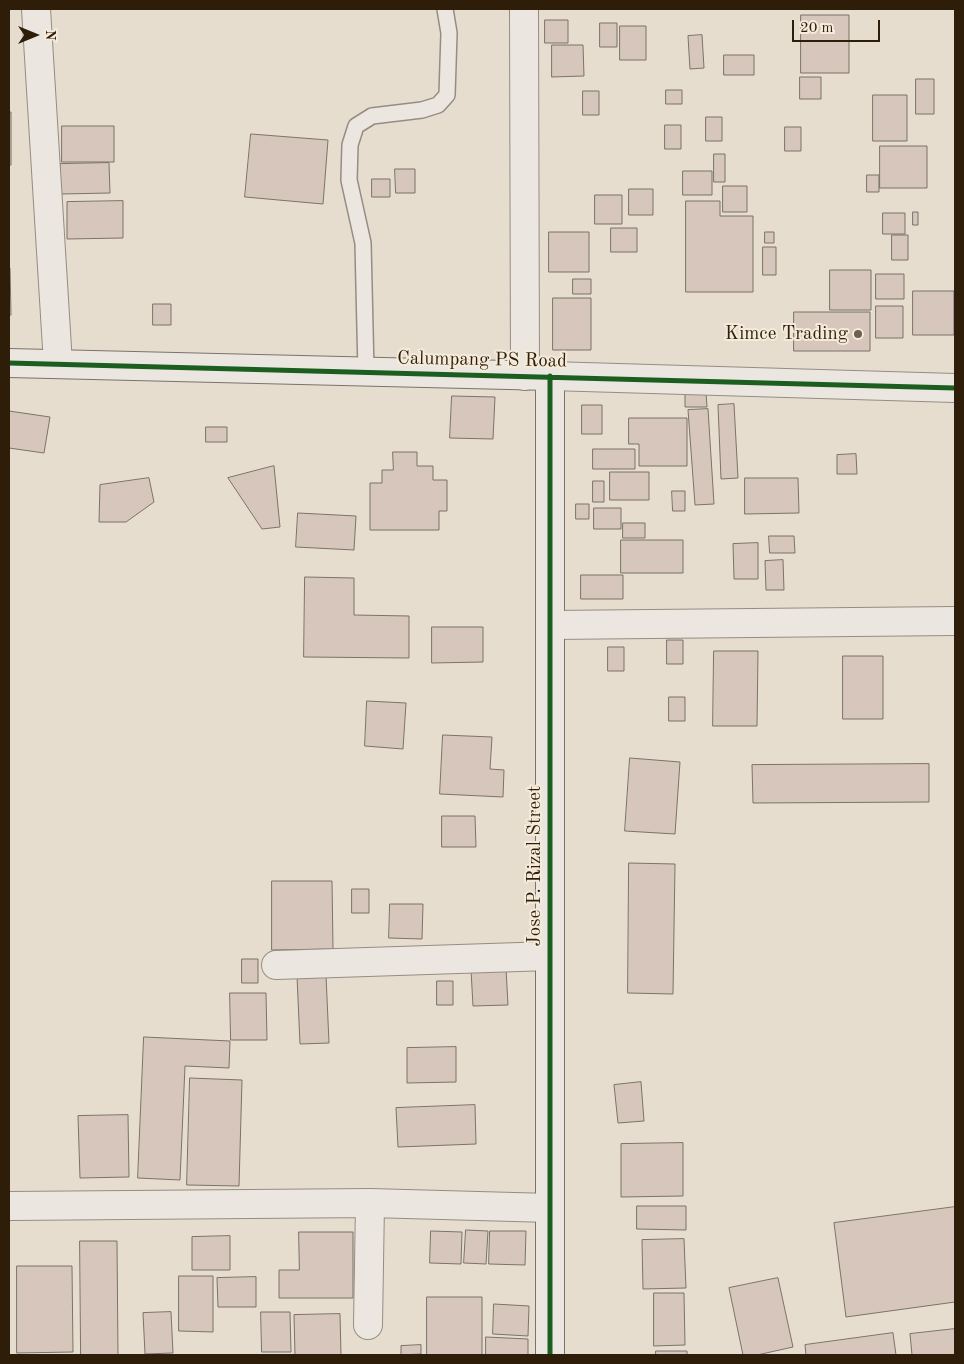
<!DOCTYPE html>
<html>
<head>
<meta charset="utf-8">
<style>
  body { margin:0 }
  #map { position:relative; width:964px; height:1364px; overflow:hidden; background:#e6ddcf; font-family:"Old Standard TT",serif }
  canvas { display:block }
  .frame { position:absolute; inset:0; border:10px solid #2e1d09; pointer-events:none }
  .north { position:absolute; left:10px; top:10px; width:50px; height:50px; -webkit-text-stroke:4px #f5ebda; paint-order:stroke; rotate:90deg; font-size:14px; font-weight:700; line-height:20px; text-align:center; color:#2e1d09 }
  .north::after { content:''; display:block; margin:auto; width:18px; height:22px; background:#2e1d09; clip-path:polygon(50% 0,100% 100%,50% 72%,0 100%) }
  .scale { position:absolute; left:792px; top:20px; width:88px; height:22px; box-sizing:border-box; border:2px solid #2e1d09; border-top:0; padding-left:6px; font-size:15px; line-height:18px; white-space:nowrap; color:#2e1d09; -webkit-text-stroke:4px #f5ebda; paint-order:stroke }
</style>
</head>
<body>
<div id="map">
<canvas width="964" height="1364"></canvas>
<div class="frame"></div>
<div class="north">N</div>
<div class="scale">20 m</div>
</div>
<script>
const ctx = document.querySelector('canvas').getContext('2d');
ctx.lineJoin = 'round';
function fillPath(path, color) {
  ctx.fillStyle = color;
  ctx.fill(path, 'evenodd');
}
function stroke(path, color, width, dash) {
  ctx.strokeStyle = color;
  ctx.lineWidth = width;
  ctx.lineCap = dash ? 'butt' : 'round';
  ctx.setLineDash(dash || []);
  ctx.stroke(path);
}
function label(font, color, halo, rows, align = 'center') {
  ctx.font = font + ' "Old Standard TT",serif';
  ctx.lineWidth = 4;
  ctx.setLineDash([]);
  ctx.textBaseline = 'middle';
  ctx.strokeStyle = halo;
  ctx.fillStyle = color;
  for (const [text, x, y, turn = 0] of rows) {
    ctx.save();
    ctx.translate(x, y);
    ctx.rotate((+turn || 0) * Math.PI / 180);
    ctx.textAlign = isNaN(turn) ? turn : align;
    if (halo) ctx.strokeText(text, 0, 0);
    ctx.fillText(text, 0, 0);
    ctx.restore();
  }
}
const building = new Path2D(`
  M 801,15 L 849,15 L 849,73 L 801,73 Z
  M 545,20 L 568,20 L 568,43 L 545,43 Z
  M 600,23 L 617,23 L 617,47 L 600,47 Z
  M 620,26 L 646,26 L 646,60 L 620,60 Z
  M 702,35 L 704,68 L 690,69 L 688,36 Z
  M 552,45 L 583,45 L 584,76 L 552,77 Z
  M 724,55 L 754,55 L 754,75 L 724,75 Z
  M 800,77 L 821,77 L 821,99 L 800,99 Z
  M 916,79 L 934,79 L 934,114 L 916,114 Z
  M 666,90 L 682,90 L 682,104 L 666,104 Z
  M 583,91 L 599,91 L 599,115 L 583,115 Z
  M 873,95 L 907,95 L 907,141 L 873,141 Z
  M 9,112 L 11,112 L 11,165 L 9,165 Z
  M 706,117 L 722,117 L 722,141 L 706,141 Z
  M 665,125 L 681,125 L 681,149 L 665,149 Z
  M 62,126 L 114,126 L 114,162 L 62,162 Z
  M 785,127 L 801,127 L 801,151 L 785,151 Z
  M 251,134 L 328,140 L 323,204 L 245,197 Z
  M 880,146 L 927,146 L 927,188 L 880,188 Z
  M 714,154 L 725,154 L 725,182 L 714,182 Z
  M 109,163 L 110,193 L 61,194 L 60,164 Z
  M 395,169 L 415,169 L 415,193 L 396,193 Z
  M 683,171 L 712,171 L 712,195 L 683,195 Z
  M 867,175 L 879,175 L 879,192 L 867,192 Z
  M 372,179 L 390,179 L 390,197 L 372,197 Z
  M 723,186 L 747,186 L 747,212 L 723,212 Z
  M 629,189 L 653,189 L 653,215 L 629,215 Z
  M 595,195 L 622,195 L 622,224 L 595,224 Z
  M 123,201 L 123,238 L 67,239 L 67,202 Z
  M 686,201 L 720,201 L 720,216 L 753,216 L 753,292 L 686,292 Z
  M 913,212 L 918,212 L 918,225 L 913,225 Z
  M 883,213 L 905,213 L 905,234 L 883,234 Z
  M 611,228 L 637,228 L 637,252 L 611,252 Z
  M 549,232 L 589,232 L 589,272 L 549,272 Z
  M 765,232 L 774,232 L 774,243 L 765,243 Z
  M 892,235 L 908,235 L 908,260 L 892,260 Z
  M 763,247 L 776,247 L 776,275 L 763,275 Z
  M 9,268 L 10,268 L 11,315 L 9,315 Z
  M 830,270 L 871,270 L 871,310 L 830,310 Z
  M 876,274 L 904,274 L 904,299 L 876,299 Z
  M 573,279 L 591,279 L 591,294 L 573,294 Z
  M 913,291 L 954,291 L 954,335 L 913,335 Z
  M 553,298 L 591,298 L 591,350 L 553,350 Z
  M 153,304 L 171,304 L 171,325 L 153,325 Z
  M 876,306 L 903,306 L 903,338 L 876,338 Z
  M 794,312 L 870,312 L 870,351 L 794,351 Z
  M 706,393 L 707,407 L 685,407 L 685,394 Z
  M 452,396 L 495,397 L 493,439 L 450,438 Z
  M 734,404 L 738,478 L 721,479 L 718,405 Z
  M 582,405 L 602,405 L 602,434 L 582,434 Z
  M 708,409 L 714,504 L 695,505 L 688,410 Z
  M 9,411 L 50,417 L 44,453 L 9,448 Z
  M 629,418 L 687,418 L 687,466 L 639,466 L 639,444 L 629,444 Z
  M 206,427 L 227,427 L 227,442 L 206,442 Z
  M 593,449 L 635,449 L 635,469 L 593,469 Z
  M 393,452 L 417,452 L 417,466 L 433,466 L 433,480 L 447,480 L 447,511 L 439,511 L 439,530 L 370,530 L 370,483 L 382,483 L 382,470 L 393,470 Z
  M 856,454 L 857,474 L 837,474 L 837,455 Z
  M 274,466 L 280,527 L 262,529 L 228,478 Z
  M 610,472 L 649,472 L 649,500 L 610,500 Z
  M 149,478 L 154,502 L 126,522 L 99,522 L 100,485 Z
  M 745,478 L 798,478 L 799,513 L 745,514 Z
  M 593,481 L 604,481 L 604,502 L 593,502 Z
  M 672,491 L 685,491 L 685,511 L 673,511 Z
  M 576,504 L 589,504 L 589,519 L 576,519 Z
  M 594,508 L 621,508 L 621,529 L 594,529 Z
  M 298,513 L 356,516 L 354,550 L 296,547 Z
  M 623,523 L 645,523 L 645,538 L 623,538 Z
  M 769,536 L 794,536 L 795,553 L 770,553 Z
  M 621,540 L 683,540 L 683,573 L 621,573 Z
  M 758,543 L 758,579 L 734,579 L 733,544 Z
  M 783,560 L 784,590 L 766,590 L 765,561 Z
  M 581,575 L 623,575 L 623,599 L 581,599 Z
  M 305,577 L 354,578 L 354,615 L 409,616 L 409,658 L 304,657 Z
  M 432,627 L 483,627 L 483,662 L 432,663 Z
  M 667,640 L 683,640 L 683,664 L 667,664 Z
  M 608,647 L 624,647 L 624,671 L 608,671 Z
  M 714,651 L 758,651 L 757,726 L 713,726 Z
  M 843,656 L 883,656 L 883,719 L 843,719 Z
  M 669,697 L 685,697 L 685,721 L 669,721 Z
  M 367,701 L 406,703 L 403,749 L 365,746 Z
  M 443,735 L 492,737 L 490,769 L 504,770 L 503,797 L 440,794 Z
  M 630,758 L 680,762 L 675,834 L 625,831 Z
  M 929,764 L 929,802 L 753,803 L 752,765 Z
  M 442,816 L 475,816 L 476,847 L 442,847 Z
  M 629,863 L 675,864 L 673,994 L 628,993 Z
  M 272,881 L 332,881 L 333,949 L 272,950 Z
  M 352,889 L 369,889 L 369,913 L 352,913 Z
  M 390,904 L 423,904 L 422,939 L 389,938 Z
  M 242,959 L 258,959 L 258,983 L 242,983 Z
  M 506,968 L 508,1005 L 473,1006 L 471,970 Z
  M 326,975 L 329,1043 L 300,1044 L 297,976 Z
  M 437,981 L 453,981 L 453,1005 L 437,1005 Z
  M 230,993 L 266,993 L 267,1040 L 231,1040 Z
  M 144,1037 L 230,1041 L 229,1068 L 185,1066 L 180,1180 L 138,1178 Z
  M 456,1047 L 456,1082 L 407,1083 L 407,1048 Z
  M 190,1078 L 242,1080 L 239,1186 L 187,1185 Z
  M 641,1082 L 644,1121 L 618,1123 L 614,1085 Z
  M 475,1105 L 476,1144 L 398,1147 L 396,1108 Z
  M 128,1115 L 129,1177 L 80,1178 L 78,1116 Z
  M 683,1143 L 683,1196 L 621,1197 L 621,1144 Z
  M 637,1206 L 686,1206 L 686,1230 L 637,1229 Z
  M 955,1207 L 955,1302 L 846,1317 L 834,1223 Z
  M 466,1230 L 488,1231 L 486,1264 L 464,1263 Z
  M 431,1231 L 462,1232 L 461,1264 L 430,1263 Z
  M 490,1231 L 526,1231 L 525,1265 L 489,1264 Z
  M 299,1232 L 353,1232 L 353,1298 L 279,1298 L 279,1270 L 299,1270 Z
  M 230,1236 L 230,1270 L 192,1270 L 192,1237 Z
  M 684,1239 L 686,1288 L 643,1289 L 642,1240 Z
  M 80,1241 L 117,1241 L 118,1355 L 81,1355 Z
  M 17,1266 L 72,1266 L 73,1352 L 17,1353 Z
  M 179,1276 L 213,1276 L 213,1332 L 179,1331 Z
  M 256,1277 L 256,1307 L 218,1307 L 217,1278 Z
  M 778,1278 L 793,1347 L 757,1355 L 743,1355 L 729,1288 Z
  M 654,1293 L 684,1293 L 685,1345 L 654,1346 Z
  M 427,1297 L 482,1297 L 482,1355 L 427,1355 Z
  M 494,1304 L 529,1306 L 528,1336 L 493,1334 Z
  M 171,1312 L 173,1353 L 145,1354 L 143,1313 Z
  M 261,1312 L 290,1312 L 291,1352 L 262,1352 Z
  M 340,1314 L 341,1355 L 295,1355 L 294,1315 Z
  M 955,1329 L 955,1355 L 912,1355 L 910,1334 Z
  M 893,1333 L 896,1355 L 806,1355 L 805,1345 Z
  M 486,1337 L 528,1339 L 528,1355 L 486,1355 Z
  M 421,1345 L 421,1354 L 401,1355 L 401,1346 Z
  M 656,1351 L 687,1351 L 687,1355 L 656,1355 Z`);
fillPath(building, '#d6c6bb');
stroke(building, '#7a7369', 1);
const lane = new Path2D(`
  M 366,372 L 363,243 L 349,180 L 350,145 L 356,126 L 372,116 L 422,110 L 438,105 L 447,95 L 449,33 L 445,9`);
const street = new Path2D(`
  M 36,9 L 58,364
  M 524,9 L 525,376
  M 550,376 L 955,388
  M 550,625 L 955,621
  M 276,965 L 550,956
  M 9,1206 L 370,1203 L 550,1208
  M 368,1325 L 370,1203`);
const secondary = new Path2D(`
  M 9,363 L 550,376 L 550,1355`);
stroke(lane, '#958d83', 18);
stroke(street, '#958d83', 30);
stroke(secondary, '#7a7369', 30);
stroke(lane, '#ebe7e0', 15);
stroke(street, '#ebe7e0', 28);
stroke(secondary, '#ebe7e0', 28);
stroke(new Path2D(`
  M 9,363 L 955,388
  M 550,1355 L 550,376`), '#1b5e20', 5);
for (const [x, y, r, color] of [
  [858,334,5,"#6e604e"]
]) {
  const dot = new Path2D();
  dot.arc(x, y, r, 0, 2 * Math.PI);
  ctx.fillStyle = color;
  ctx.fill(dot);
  stroke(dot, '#f5ebda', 2);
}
label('19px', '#2e1d09', '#f5ebda', [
  ["Kimce Trading",848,334]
], 'right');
label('19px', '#2e1d09', '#f5ebda', [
  ["Calumpang PS Road",482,360,1],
  ["Jose P. Rizal Street",535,866,-90]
]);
</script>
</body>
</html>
